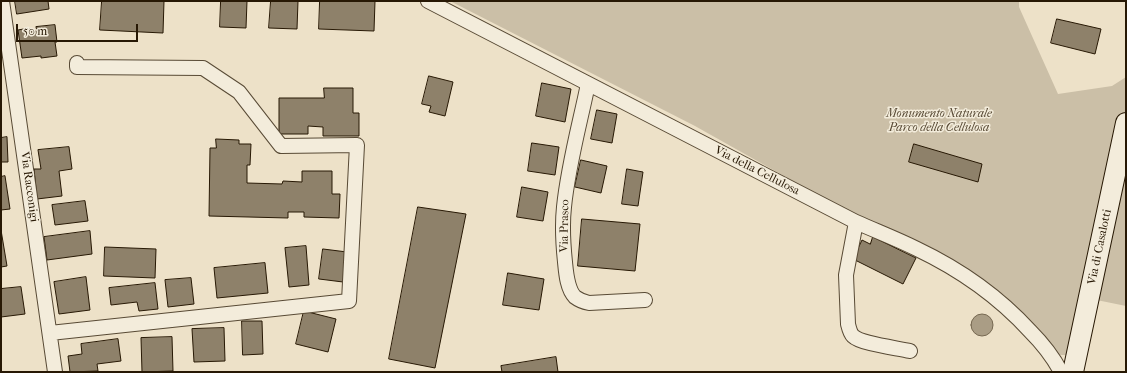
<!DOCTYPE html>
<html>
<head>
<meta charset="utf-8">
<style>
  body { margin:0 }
  #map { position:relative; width:1127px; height:373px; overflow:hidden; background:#ede1c8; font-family:"IM FELL French Canon",serif }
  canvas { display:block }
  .frame { position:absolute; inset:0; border:2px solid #271804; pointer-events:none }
  .scale { position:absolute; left:16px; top:24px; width:122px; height:18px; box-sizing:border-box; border:2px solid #271804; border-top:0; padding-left:5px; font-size:12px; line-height:14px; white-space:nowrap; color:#271804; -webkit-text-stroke:3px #f3ecdb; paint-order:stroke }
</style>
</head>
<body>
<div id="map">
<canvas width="1127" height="373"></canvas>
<div class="frame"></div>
<div class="scale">50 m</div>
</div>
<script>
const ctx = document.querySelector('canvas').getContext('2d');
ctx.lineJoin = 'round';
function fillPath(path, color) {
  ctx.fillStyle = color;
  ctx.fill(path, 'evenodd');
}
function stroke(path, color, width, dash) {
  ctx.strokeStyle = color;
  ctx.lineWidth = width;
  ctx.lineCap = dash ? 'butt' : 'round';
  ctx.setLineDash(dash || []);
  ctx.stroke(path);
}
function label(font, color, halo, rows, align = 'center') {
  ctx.font = font + ' "IM FELL French Canon",serif';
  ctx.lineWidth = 3;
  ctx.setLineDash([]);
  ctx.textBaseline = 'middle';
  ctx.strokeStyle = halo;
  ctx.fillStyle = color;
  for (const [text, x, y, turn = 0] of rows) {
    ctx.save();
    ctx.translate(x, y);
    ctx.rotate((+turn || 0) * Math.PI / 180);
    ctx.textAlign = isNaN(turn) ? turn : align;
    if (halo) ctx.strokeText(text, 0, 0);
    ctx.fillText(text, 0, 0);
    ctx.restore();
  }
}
fillPath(new Path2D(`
  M 450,1 L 1019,1 L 1019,7 L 1058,94 L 1112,86 L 1126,77 L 1126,306 L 1082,297 L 1069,355 L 1057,355 L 1034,326 L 1004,295 L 973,274 L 800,185 L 695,126 Z`), '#cbbfa7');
const water = new Path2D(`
  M971 325a11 11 0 1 1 22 0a11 11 0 1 1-22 0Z`);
fillPath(water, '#aa9d85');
stroke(water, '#766851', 1);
const building = new Path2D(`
  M 15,1 L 48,1 L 49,9 L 17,14 Z
  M 102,1 L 164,1 L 163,33 L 100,30 Z
  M 221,1 L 247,1 L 246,28 L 220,27 Z
  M 271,1 L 298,1 L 297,29 L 269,28 Z
  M 320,1 L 375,1 L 374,31 L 319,29 Z
  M 1057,19 L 1101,29 L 1095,54 L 1051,43 Z
  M 55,25 L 57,42 L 55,42 L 57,56 L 41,58 L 41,56 L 22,58 L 18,30 L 29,28 L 30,32 L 37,31 L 36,27 Z
  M 429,76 L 453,82 L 445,116 L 429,112 L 431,106 L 422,104 Z
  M 542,83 L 571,89 L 565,122 L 536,116 Z
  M 324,88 L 353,88 L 353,113 L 359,113 L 359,136 L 323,136 L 323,127 L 308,126 L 308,134 L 279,134 L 279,98 L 324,98 Z
  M 597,110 L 617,114 L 612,143 L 591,139 Z
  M 7,137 L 8,162 L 1,162 L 1,138 Z
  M 216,139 L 239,140 L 239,144 L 251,144 L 250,165 L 247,165 L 247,183 L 282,184 L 283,181 L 302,182 L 302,171 L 332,171 L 332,194 L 340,194 L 339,218 L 304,217 L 304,212 L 288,212 L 288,218 L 209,216 L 210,148 L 216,148 Z
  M 532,143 L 559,147 L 555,175 L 528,171 Z
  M 914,144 L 982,164 L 978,182 L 909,162 Z
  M 69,147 L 72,169 L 59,171 L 62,196 L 37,199 L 34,169 L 41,169 L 38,150 Z
  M 581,160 L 607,166 L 601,193 L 575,187 Z
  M 627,169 L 643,172 L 638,206 L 622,204 Z
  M 5,176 L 10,209 L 1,210 L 1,177 Z
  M 522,187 L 548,192 L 543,221 L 517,217 Z
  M 85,201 L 88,221 L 55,225 L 52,205 Z
  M 418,207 L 466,214 L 435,368 L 389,359 Z
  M 582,219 L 640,224 L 635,271 L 578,266 Z
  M 1,230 L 7,266 L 1,267 Z
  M 90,231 L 92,254 L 47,260 L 44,237 Z
  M 873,237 L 916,258 L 903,284 L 853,259 L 862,240 L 870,244 Z
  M 306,246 L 309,285 L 289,287 L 285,248 Z
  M 105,247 L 156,249 L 155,278 L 104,276 Z
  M 323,249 L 347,252 L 343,282 L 319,279 Z
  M 265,263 L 268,293 L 217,298 L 214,268 Z
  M 508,273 L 544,279 L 539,310 L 503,305 Z
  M 86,277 L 90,310 L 59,314 L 54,282 Z
  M 191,278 L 194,304 L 168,307 L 165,280 Z
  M 155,283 L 158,309 L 139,311 L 137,302 L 111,305 L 109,288 Z
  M 21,287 L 25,314 L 1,317 L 1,289 Z
  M 304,311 L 336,319 L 328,352 L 296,344 Z
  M 242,321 L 262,321 L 263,354 L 243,355 Z
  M 224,328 L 225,361 L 194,362 L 192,329 Z
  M 172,337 L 173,371 L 142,372 L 141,338 Z
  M 118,339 L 121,361 L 97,364 L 98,371 L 70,372 L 68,356 L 82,354 L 81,344 Z
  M 556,357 L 558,372 L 502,372 L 501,366 Z`);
fillPath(building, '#8e816a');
stroke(building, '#271804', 1);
const street = new Path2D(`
  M 2,1 L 55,372
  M 428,1 L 856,222 C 876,231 897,239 917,249 C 959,269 998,296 1030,331 C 1042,343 1053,357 1061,372
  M 588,84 C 580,123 568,166 564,207 C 562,225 563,243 565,262 C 566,272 567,289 575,297 C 579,300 584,302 589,303 L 645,300
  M 856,222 L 846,275 L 848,324 C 849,328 850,333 853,336 C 861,344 898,348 910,351
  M 50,333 L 349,301 L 357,145 L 281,146 L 239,92 L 203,68 L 77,67 L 77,63`);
const secondary = new Path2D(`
  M 1073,372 L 1126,123`);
stroke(street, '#584a35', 16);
stroke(secondary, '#271804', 22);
stroke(street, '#f3ecdb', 14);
stroke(secondary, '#f3ecdb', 20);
label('italic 12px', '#584a35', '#f3ecdb', [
  ["Monumento Naturale",939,114],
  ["Parco della Cellulosa",939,128]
]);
label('12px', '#271804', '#f3ecdb', [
  ["Via della Cellulosa",757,171,27],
  ["Via Racconigi",29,187,82],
  ["Via Prasco",565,226,-89],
  ["Via di Casalotti",1100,247,-78]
]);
</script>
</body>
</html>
